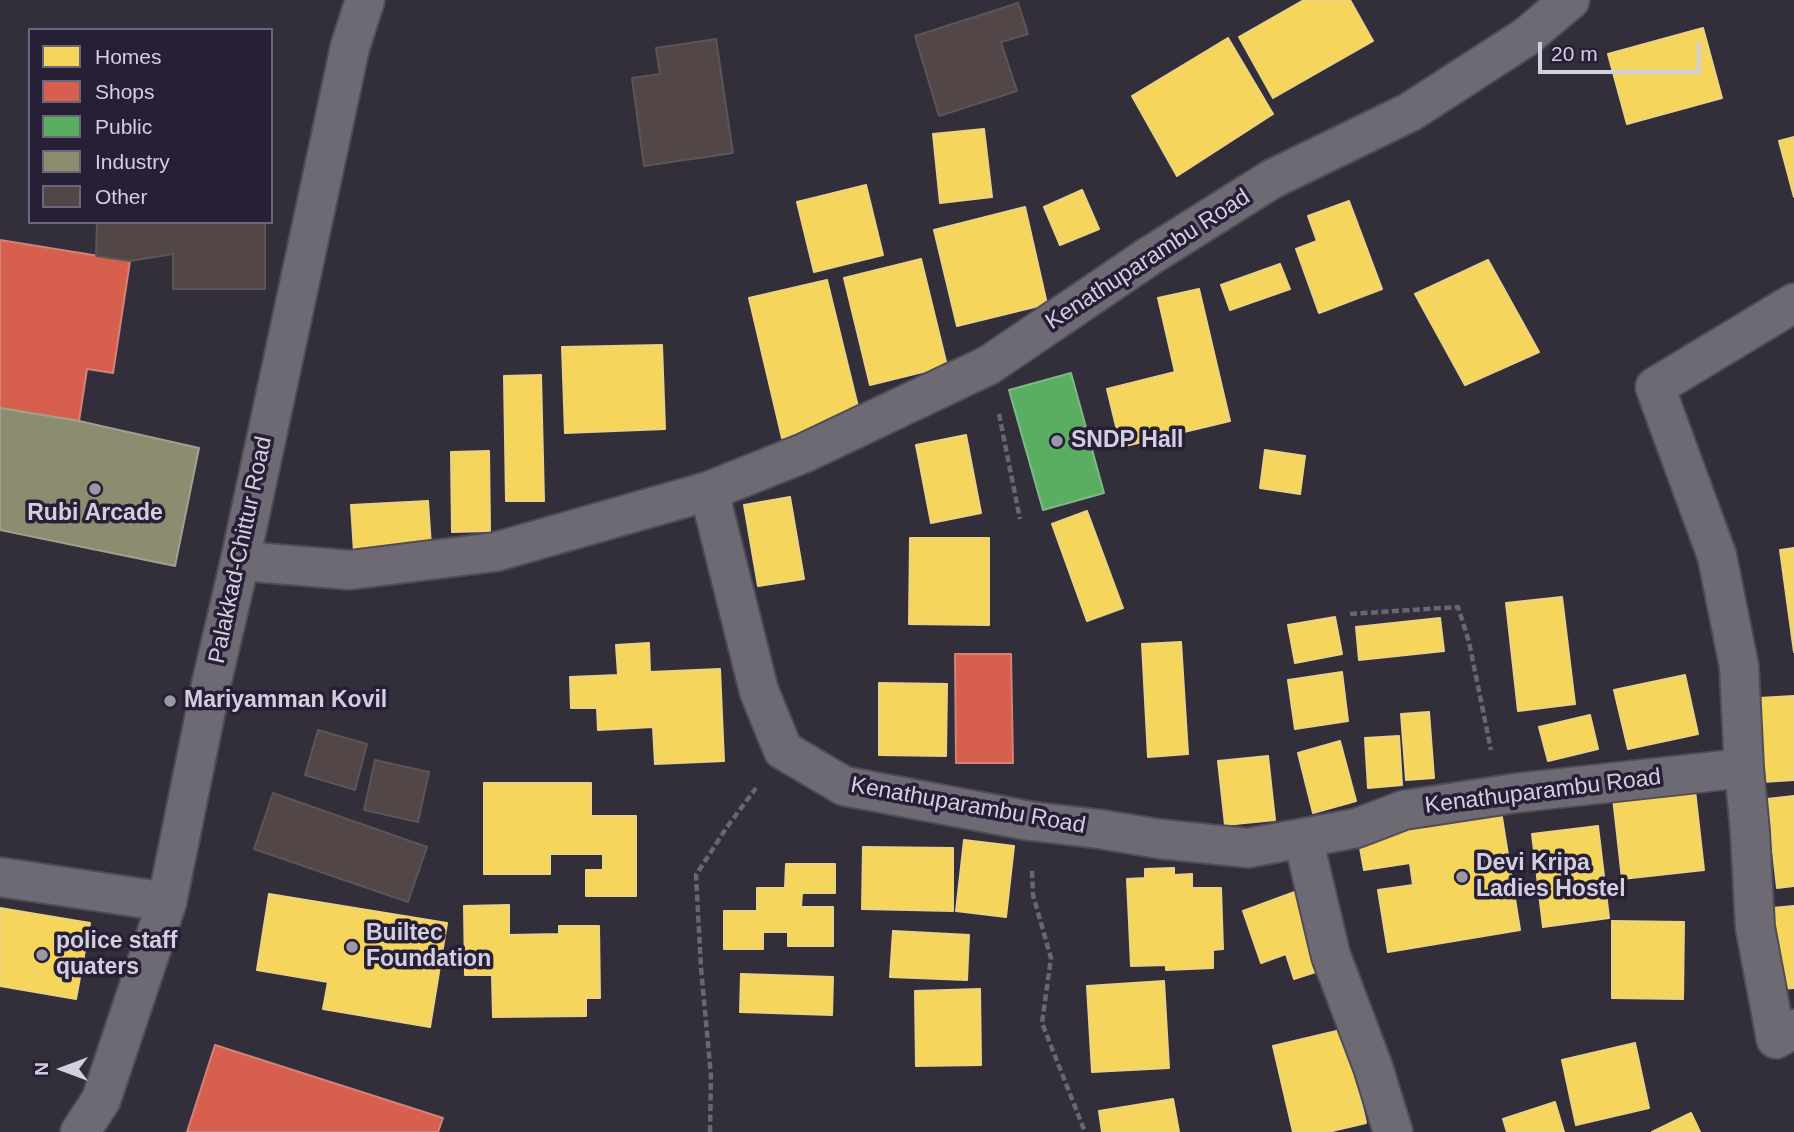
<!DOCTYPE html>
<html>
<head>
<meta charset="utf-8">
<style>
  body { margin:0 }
  #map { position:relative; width:1794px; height:1132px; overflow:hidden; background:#322f3b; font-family:Arial,sans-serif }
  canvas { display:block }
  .legend { position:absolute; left:28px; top:28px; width:245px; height:196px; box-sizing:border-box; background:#261f36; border:2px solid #6b657a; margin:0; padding:9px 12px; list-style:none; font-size:21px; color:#d3cfdf }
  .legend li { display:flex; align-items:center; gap:14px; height:35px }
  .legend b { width:35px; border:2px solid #6b657a }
  .north { position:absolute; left:28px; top:1034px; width:70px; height:70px; -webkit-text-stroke:5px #261f36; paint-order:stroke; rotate:270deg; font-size:19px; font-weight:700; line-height:28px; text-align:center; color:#d3cfdf }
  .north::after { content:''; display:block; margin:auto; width:24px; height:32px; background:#d3cfdf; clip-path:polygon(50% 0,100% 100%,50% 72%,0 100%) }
  .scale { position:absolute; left:1538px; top:42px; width:163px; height:32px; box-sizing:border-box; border:4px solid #d3cfdf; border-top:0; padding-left:9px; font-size:21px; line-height:24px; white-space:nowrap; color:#d3cfdf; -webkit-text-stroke:5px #261f36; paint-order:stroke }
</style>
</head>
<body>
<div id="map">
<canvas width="1794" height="1132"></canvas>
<ul class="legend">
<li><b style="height:19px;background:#f6d55c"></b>Homes</li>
<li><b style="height:19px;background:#d6604d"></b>Shops</li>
<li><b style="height:19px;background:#5aae61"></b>Public</li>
<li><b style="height:19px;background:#8c8c6e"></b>Industry</li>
<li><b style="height:19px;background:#524647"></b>Other</li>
</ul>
<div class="north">N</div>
<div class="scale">20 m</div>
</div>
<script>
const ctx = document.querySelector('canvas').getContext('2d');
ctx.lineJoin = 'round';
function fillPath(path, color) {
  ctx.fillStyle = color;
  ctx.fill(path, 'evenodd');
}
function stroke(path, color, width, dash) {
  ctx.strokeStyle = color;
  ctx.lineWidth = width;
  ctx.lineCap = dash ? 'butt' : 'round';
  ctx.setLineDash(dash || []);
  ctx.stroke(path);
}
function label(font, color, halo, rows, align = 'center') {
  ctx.font = font + ' Arial,sans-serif';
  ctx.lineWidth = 7;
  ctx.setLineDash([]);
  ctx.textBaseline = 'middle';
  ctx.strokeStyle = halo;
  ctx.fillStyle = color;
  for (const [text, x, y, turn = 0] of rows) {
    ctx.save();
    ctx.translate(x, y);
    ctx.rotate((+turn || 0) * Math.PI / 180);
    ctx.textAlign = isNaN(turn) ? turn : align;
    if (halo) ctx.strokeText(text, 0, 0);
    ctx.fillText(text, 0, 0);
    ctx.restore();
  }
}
const homes = new Path2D(`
  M 1304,0 L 1350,0 L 1373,41 L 1273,98 L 1239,37 Z
  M 1703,28 L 1722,98 L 1627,124 L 1608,54 Z
  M 1228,38 L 1273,114 L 1177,176 L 1132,96 Z
  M 984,129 L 992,197 L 940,203 L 933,134 Z
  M 1794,137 L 1794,197 L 1779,141 Z
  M 866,185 L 883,255 L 814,272 L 797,202 Z
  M 1082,190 L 1099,229 L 1060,245 L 1044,207 Z
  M 1349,201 L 1382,289 L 1319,313 L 1296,249 L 1317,241 L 1308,216 Z
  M 1025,207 L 1047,304 L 957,326 L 934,230 Z
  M 921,259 L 947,366 L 870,385 L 844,278 Z
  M 1488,260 L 1539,352 L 1465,385 L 1415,294 Z
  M 1280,264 L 1290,289 L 1230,310 L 1221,285 Z
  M 827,280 L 861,419 L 782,438 L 749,298 Z
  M 1199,289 L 1230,421 L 1121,447 L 1107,389 L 1175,372 L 1158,298 Z
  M 662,345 L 665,429 L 565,433 L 562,347 Z
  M 541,375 L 544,501 L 506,501 L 504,376 Z
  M 966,435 L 981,513 L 931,523 L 916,445 Z
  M 1265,450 L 1305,456 L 1300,494 L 1260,488 Z
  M 489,451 L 490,531 L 452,532 L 451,452 Z
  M 790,497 L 804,579 L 758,586 L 744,505 Z
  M 428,501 L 431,546 L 354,552 L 351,505 Z
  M 1087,511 L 1123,608 L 1087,621 L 1052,524 Z
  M 910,538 L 989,538 L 989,625 L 909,624 Z
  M 1794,548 L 1794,652 L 1780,550 Z
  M 1562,597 L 1575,704 L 1518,711 L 1506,603 Z
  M 1335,617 L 1342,654 L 1295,663 L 1288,625 Z
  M 1440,618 L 1444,651 L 1359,660 L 1356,627 Z
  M 1181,642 L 1188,754 L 1148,757 L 1142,644 Z
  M 649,643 L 650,672 L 720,669 L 724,761 L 655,764 L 653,727 L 598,730 L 597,708 L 571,708 L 570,677 L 618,675 L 616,645 Z
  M 1342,672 L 1348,721 L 1295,729 L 1288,680 Z
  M 1685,675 L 1698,734 L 1628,749 L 1614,690 Z
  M 879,683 L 947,684 L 946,756 L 879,755 Z
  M 1794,696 L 1794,780 L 1763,782 L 1759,698 Z
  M 1429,712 L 1434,778 L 1406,780 L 1401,714 Z
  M 1590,715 L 1598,749 L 1548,761 L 1539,727 Z
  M 1399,736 L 1402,785 L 1368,788 L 1365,738 Z
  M 1340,741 L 1356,801 L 1313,813 L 1298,753 Z
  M 1268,756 L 1275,820 L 1225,825 L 1218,761 Z
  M 484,783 L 591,783 L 591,816 L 636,816 L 636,896 L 586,896 L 586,870 L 603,870 L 603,854 L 550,854 L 550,874 L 484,874 Z
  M 1695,790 L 1704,870 L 1622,879 L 1613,798 Z
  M 1794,796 L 1794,886 L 1777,888 L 1767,799 Z
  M 1500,805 L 1520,930 L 1388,952 L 1378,890 L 1413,885 L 1410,863 L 1364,870 L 1357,831 Z
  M 1598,826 L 1609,918 L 1543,927 L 1532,834 Z
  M 964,840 L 1014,846 L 1006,917 L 956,911 Z
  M 863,847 L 953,848 L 953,911 L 862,909 Z
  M 786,864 L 835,864 L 835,893 L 802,893 L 801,907 L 833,907 L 833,946 L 788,946 L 788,932 L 763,932 L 763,949 L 724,949 L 724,911 L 757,911 L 757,888 L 785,888 Z
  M 1174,868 L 1174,875 L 1192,874 L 1192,888 L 1221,888 L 1223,949 L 1213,950 L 1213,968 L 1166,970 L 1166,965 L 1131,966 L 1127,879 L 1145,878 L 1145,869 Z
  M 1300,890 L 1328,968 L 1294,979 L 1286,954 L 1261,963 L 1243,911 Z
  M 269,894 L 447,923 L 430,1027 L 323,1009 L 328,982 L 257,970 Z
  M 509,905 L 509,935 L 559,934 L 559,926 L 599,926 L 600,998 L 586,998 L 586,1016 L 493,1017 L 492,975 L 465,975 L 464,906 Z
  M 1794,906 L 1794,988 L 1781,989 L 1772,908 Z
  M 0,908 L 90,923 L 76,999 L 0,986 Z
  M 1612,921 L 1684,922 L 1683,999 L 1612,998 Z
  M 893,931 L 969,935 L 967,980 L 890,977 Z
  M 741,974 L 833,977 L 832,1015 L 740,1012 Z
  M 1164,981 L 1169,1068 L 1092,1072 L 1087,986 Z
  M 980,989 L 981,1065 L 916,1066 L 915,991 Z
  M 1345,1029 L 1366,1123 L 1328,1132 L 1293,1132 L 1273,1046 Z
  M 1635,1043 L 1649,1108 L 1576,1125 L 1562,1060 Z
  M 1173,1099 L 1179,1132 L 1102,1132 L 1099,1111 Z
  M 1555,1102 L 1564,1132 L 1507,1132 L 1503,1119 Z
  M 1691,1113 L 1700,1132 L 1652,1132 Z`);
fillPath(homes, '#f6d55c');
stroke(homes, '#ecd383', 2);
const shops = new Path2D(`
  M 0,240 L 130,261 L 113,373 L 87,369 L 79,421 L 0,408 Z
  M 955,654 L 1011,654 L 1013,763 L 956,763 Z
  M 215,1045 L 443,1118 L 438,1132 L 187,1132 Z`);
fillPath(shops, '#d6604d');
stroke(shops, '#d58179', 2);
const public = new Path2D(`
  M 1071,373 L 1104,493 L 1043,510 L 1009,390 Z`);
fillPath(public, '#5aae61');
stroke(public, '#7eb887', 2);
const industry = new Path2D(`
  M 0,408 L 79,421 L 199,448 L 175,566 L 0,530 Z`);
fillPath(industry, '#8c8c6e');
stroke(industry, '#a1a090', 2);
const building = new Path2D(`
  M 1018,3 L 1028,34 L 1001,42 L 1017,91 L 939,116 L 915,36 Z
  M 716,39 L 733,153 L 644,166 L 632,78 L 660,74 L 656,48 Z
  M 97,222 L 265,222 L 265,289 L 173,289 L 173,254 L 130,261 L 96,256 Z
  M 318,730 L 367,744 L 355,790 L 305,775 Z
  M 375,760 L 429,772 L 418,822 L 364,810 Z
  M 273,793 L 427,847 L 408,902 L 254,849 Z`);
fillPath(building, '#524647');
stroke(building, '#5c5558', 2);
const street = new Path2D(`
  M 1794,303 L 1655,387 L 1717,556 L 1739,666 L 1744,768 L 1750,832 L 1755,927 L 1776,1039 L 1794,1029
  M 709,491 L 759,691 L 783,750 L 844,786 L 1030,821 L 1099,829 L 1160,839 L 1248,848 L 1357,828 L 1404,810 L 1516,793 L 1744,768
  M 240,561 L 350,570 L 495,552 L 709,491 L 804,453 L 989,365 L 1148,257 L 1272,179 L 1410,112 L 1526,37 L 1570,0
  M 1303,838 L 1331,956 L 1373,1067 L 1393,1132
  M 0,877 L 167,902`);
const secondary = new Path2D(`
  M 80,1132 L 101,1100 L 167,902 L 211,685 L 240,561 L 350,47 L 365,0`);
stroke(street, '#4f4c57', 42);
stroke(secondary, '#4f4c57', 42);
stroke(new Path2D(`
  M 999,414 L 1020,519
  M 1350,614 L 1458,607 L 1469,642 L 1491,750
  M 1032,871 L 1033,895 L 1051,958 L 1042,1023 L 1085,1132
  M 710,1132 L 711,1076 L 701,968 L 696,875 L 727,827 L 756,788`), '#686670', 4.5, [7, 3.5]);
stroke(street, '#6d6a74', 38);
stroke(secondary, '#6d6a74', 38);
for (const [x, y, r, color] of [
  [1057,441,7,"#9b97a6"],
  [95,489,7,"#9b97a6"],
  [170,701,7,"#9b97a6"],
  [1462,877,7,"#9b97a6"],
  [352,947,7,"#9b97a6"],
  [42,955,7,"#9b97a6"]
]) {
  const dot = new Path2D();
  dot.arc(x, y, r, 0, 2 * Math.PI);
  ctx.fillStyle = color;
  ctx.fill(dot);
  stroke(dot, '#261f36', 2.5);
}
label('23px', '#d3cfdf', '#261f36', [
  ["Kenathuparambu Road",1148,260,-33],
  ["Palakkad-Chittur Road",241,550,-78],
  ["Kenathuparambu Road",1543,792,-7],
  ["Kenathuparambu Road",968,806,10]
]);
label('bold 23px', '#d3cfdf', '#261f36', [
  ["SNDP Hall",1071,441],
  ["Rubi Arcade",95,514,"center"],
  ["Mariyamman Kovil",184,701],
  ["Devi Kripa",1476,864],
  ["Ladies Hostel",1476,890],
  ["Builtec",366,934],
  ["Foundation",366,960],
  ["police staff",56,942],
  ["quaters",56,968]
], 'left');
</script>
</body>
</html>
